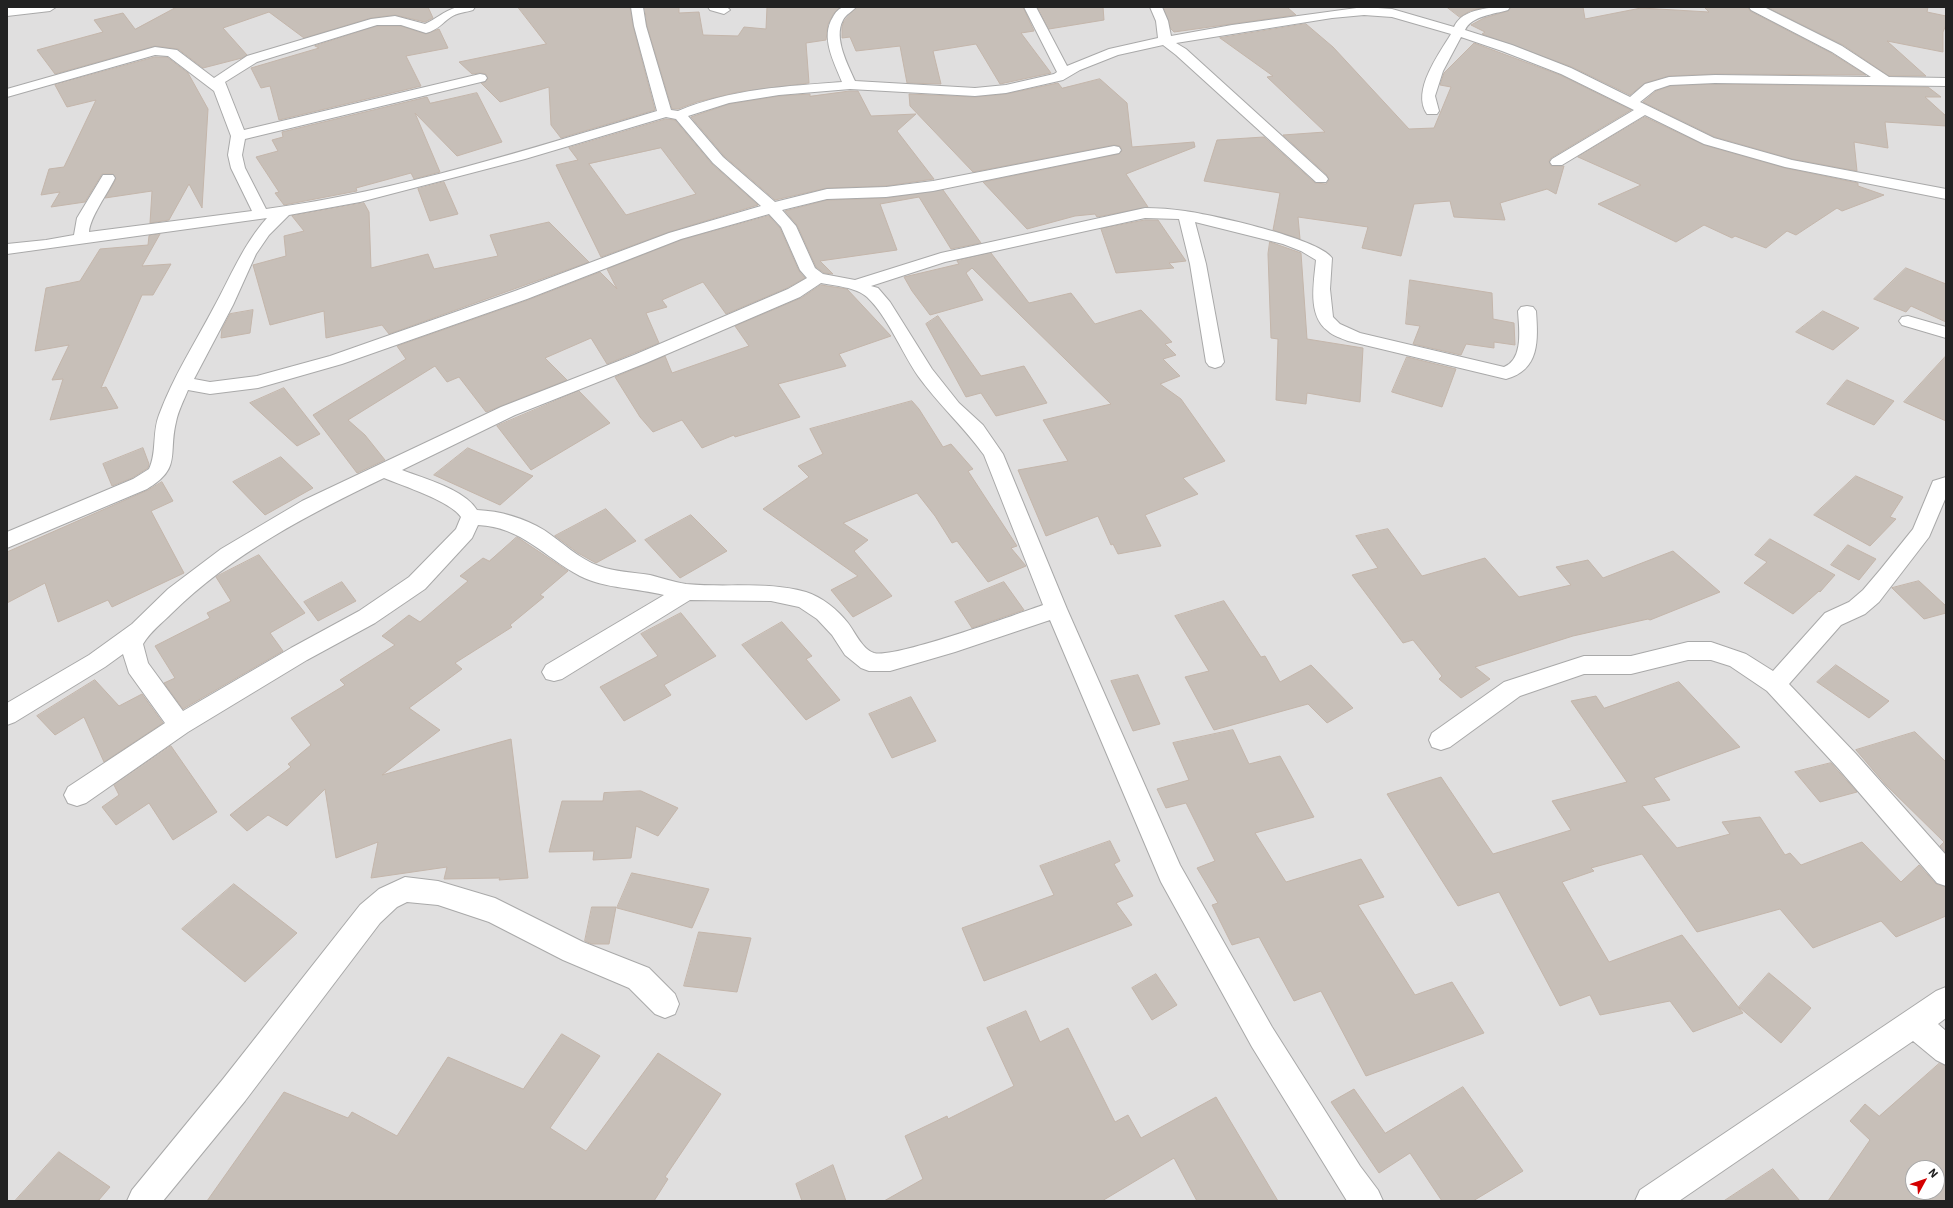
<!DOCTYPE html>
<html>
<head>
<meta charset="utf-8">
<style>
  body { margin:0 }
  #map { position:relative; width:1953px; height:1208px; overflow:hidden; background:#f2efe9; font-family:"IBM Plex Sans",sans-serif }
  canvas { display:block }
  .frame { position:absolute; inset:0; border:8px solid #222; pointer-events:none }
  .north { position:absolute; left:1905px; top:1160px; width:40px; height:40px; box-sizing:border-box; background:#fff; border:1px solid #a7a7a7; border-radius:50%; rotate:50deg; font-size:11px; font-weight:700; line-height:16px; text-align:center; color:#222 }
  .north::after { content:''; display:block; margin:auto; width:14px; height:18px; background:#d40000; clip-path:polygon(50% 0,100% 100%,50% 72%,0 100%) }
</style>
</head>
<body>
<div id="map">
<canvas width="1953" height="1208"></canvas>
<div class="frame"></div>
<div class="north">N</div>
</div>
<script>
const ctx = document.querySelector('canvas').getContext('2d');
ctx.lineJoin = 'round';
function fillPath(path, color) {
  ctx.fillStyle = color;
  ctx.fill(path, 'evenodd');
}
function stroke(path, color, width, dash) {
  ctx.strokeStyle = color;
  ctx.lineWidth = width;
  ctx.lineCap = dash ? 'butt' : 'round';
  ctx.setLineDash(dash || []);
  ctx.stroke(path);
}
fillPath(new Path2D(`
  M 7,7 L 1946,7 L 1946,1201 L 7,1201 ZM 1913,1168 L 1937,1168 L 1937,1192 L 1913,1192 Z`), '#e0dfdf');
const building = new Path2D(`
  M 177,7 L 428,7 L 433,18 L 425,22 L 395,15 L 371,18 L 304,38 L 269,12 L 223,28 L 247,55 L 242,58 L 203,68 L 178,49 L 155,46 L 55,74 L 37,50 L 103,32 L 94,20 L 123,13 L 135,29 Z
  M 518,7 L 630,7 L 633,26 L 655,110 L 561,138 L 551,125 L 549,87 L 500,102 L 481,83 L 485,82 L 488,79 L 486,74 L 480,73 L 472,74 L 459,62 L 546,44 Z
  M 645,7 L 679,7 L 679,13 L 699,12 L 703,35 L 738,36 L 744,27 L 766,29 L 767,7 L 840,7 L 834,13 L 828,24 L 826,40 L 806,43 L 809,83 L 738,92 L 697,102 L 678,109 L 672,109 L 647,26 Z
  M 857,7 L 1023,7 L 1034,31 L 1021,33 L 1051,73 L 1000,84 L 976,44 L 933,51 L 941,84 L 907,83 L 900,46 L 856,51 L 850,37 L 842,38 L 842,27 L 844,21 Z
  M 1038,7 L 1103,7 L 1104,20 L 1049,29 Z
  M 1164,7 L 1287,7 L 1296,15 L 1174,32 L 1171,29 Z
  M 1447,7 L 1486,7 L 1470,11 L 1460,17 Z
  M 1511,7 L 1583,7 L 1585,19 L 1641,8 L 1709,12 L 1704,7 L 1748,7 L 1750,11 L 1831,53 L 1866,75 L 1715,74 L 1669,76 L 1645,83 L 1630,95 L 1572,67 L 1482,34 L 1485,32 L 1471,25 L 1484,18 L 1508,11 Z
  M 1767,7 L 1928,7 L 1927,12 L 1946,16 L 1946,25 L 1943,32 L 1943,52 L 1887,41 L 1926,76 L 1889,76 L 1843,45 Z
  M 1306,24 L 1333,47 L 1409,129 L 1434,128 L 1451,87 L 1440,85 L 1444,73 L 1474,43 L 1560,75 L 1631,110 L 1551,158 L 1549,161 L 1551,166 L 1564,166 L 1556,194 L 1547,189 L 1500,203 L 1505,220 L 1454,217 L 1450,201 L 1414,204 L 1401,256 L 1362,248 L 1368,227 L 1298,217 L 1300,239 L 1273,230 L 1280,193 L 1204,181 L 1217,140 L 1264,137 L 1315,183 L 1326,184 L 1329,180 L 1327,175 L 1283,135 L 1325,132 L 1267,77 L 1273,76 L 1220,38 Z
  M 377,26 L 401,26 L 426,34 L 439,29 L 448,48 L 406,56 L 421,86 L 279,120 L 270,86 L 261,88 L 251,68 L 319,48 L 315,46 Z
  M 155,57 L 167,57 L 188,73 L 208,109 L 202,208 L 189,184 L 169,220 L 150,223 L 152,191 L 105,198 L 116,179 L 113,174 L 102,174 L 85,202 L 51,207 L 60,192 L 41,195 L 49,169 L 64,167 L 96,100 L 67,107 L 55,85 Z
  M 1100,79 L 1127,103 L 1132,147 L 1194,142 L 1195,147 L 1126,174 L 1148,207 L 1097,217 L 1095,214 L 1075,216 L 1027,229 L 983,182 L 1119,154 L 1122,151 L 1120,146 L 1114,145 L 973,172 L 910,106 L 909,94 L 975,97 L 1006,94 L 1058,83 L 1062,88 Z
  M 1715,84 L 1928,87 L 1941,97 L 1925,97 L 1946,116 L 1946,126 L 1885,122 L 1888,148 L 1854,142 L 1857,171 L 1792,159 L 1715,137 L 1643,102 L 1656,91 L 1670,86 Z
  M 850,91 L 858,91 L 871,116 L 916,114 L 897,131 L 934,179 L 886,186 L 827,188 L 775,200 L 724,156 L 691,117 L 729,104 L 779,96 L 810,94 L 810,96 Z
  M 477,93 L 502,142 L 457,156 L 415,113 L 440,172 L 414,179 L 411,173 L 356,188 L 357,191 L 284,205 L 275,193 L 279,192 L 256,157 L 278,151 L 272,140 L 283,137 L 282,132 L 427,97 L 430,103 Z
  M 1645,117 L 1704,145 L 1785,168 L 1858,183 L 1858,186 L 1884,195 L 1842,211 L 1837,208 L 1796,235 L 1787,231 L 1766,248 L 1735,236 L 1732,238 L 1704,225 L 1676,242 L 1598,204 L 1641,185 L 1578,157 Z
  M 666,119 L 675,120 L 712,164 L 758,205 L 669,232 L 601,257 L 556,165 L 578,160 L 569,148 ZM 661,148 L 696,194 L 626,215 L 589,164 Z
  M 444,182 L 458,214 L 430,221 L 418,189 Z
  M 943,190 L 981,243 L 951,249 L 919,197 L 880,204 L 897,250 L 820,261 L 833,274 L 824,273 L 816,267 L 797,225 L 785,211 L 827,200 L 886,198 Z
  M 364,203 L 369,212 L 371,268 L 428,254 L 434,269 L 498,256 L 490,235 L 549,222 L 589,262 L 389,334 L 382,325 L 326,338 L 324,311 L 270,325 L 253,265 L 286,256 L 284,236 L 304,231 L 292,216 Z
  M 769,216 L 780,228 L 799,271 L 805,278 L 787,288 L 726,314 L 703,282 L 662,300 L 667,307 L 646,313 L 659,343 L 607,364 L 591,338 L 545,358 L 567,380 L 486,412 L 459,377 L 447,382 L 435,366 L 348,420 L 365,435 L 385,460 L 357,473 L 313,415 L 406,359 L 397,346 L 528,300 L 600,272 L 617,289 L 607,269 L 681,240 Z
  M 1145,220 L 1158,220 L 1186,261 L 1169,263 L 1174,268 L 1116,273 L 1101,229 Z
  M 160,234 L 142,266 L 171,264 L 153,295 L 142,295 L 101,388 L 106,387 L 118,408 L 50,420 L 63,379 L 52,380 L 69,345 L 35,351 L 46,288 L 80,281 L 100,249 L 148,245 L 149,236 Z
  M 1270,242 L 1301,253 L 1307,339 L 1363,348 L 1360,402 L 1307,393 L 1306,404 L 1276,400 L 1278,339 L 1271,338 L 1268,254 Z
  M 991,253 L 1029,303 L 1071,293 L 1095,324 L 1141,310 L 1172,342 L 1165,344 L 1176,355 L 1163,359 L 1180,376 L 1160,384 L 1181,399 L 1225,461 L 1183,478 L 1198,494 L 1145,515 L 1161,546 L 1118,554 L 1113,544 L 1111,545 L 1098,516 L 1046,536 L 1018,470 L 1068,461 L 1043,420 L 1111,404 L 972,268 L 966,273 L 983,300 L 930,315 L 912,291 L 904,277 L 959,264 L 957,261 Z
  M 1906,268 L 1946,284 L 1946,322 L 1911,306 L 1906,312 L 1874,299 Z
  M 1410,280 L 1492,293 L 1493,319 L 1514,323 L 1515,345 L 1494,342 L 1494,348 L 1466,344 L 1461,355 L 1413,344 L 1420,326 L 1406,324 Z
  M 821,285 L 847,289 L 891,336 L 839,354 L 846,366 L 778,384 L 800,417 L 735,437 L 734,435 L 702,448 L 682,420 L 653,432 L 640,417 L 615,377 L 665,356 L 672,373 L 749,346 L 735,326 L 801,298 Z
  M 253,310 L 250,333 L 221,338 L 222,329 L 230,314 Z
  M 1823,311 L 1859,328 L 1833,350 L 1796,332 Z
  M 938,316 L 981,376 L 1024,366 L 1047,403 L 996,416 L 981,393 L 966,397 L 926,324 Z
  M 1946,356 L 1946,421 L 1904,402 Z
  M 1407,357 L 1456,369 L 1442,407 L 1392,392 Z
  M 1847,380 L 1894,401 L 1874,425 L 1827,404 Z
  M 284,388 L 320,434 L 297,446 L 250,403 Z
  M 579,391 L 610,423 L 531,470 L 497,426 Z
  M 912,401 L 919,409 L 943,447 L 951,444 L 973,469 L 968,471 L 1017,546 L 1011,548 L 1026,566 L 988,582 L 957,541 L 952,543 L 935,516 L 917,493 L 843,523 L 868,540 L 854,551 L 892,596 L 853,617 L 831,590 L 858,576 L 763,509 L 809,477 L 798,466 L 823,454 L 810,429 Z
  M 143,448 L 149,464 L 148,468 L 132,478 L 112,486 L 103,464 Z
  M 468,448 L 533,476 L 500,505 L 434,475 Z
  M 281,457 L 313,488 L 265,515 L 233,482 Z
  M 1856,476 L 1903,497 L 1890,517 L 1896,519 L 1870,546 L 1814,515 Z
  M 162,482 L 173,501 L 151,511 L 184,573 L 112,607 L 108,600 L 58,622 L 45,583 L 7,603 L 7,552 L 148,490 Z
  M 606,509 L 636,541 L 596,563 L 578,553 L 555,536 Z
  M 691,515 L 727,551 L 680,578 L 645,540 Z
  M 1388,529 L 1422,576 L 1485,558 L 1519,597 L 1571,585 L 1556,567 L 1588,560 L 1603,578 L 1673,551 L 1720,592 L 1650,620 L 1648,619 L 1573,636 L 1475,667 L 1490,679 L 1461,698 L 1439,679 L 1442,676 L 1413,640 L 1403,643 L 1352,575 L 1378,568 L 1356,536 Z
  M 517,537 L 568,571 L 540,595 L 544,597 L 510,625 L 512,627 L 455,663 L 462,669 L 409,708 L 440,730 L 382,775 L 511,739 L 528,878 L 499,880 L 500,878 L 444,879 L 447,867 L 371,878 L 378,842 L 336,858 L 325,789 L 287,826 L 268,815 L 247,831 L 230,815 L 291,767 L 288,764 L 311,745 L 291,718 L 345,685 L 340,680 L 395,645 L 382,636 L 409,615 L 420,622 L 468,581 L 460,576 L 483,558 L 489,561 Z
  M 1770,539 L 1835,575 L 1820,592 L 1819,591 L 1793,614 L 1744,583 L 1767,562 L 1755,555 Z
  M 1848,545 L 1876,559 L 1859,580 L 1831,565 Z
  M 259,555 L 305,613 L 270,633 L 283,651 L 183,709 L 164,683 L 175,678 L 155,646 L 210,618 L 207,613 L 231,601 L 216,577 Z
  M 1919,581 L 1946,606 L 1946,613 L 1924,619 L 1892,588 Z
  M 342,582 L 356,601 L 318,621 L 304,602 Z
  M 1004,582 L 1024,610 L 972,628 L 955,602 Z
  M 1224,601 L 1261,657 L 1265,656 L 1280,682 L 1311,665 L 1353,708 L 1327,723 L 1308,704 L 1214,730 L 1185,677 L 1209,671 L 1175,616 Z
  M 681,613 L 716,656 L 664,685 L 671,695 L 624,721 L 600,687 L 658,656 L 641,634 Z
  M 782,622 L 812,656 L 806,659 L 840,700 L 806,720 L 742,645 Z
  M 1836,665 L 1889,701 L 1869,718 L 1817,682 Z
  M 1138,675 L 1160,724 L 1133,731 L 1111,681 Z
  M 95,680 L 119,706 L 142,694 L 163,723 L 104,762 L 84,717 L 55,735 L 37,716 Z
  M 1679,682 L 1740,747 L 1654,778 L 1670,800 L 1642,806 L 1677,848 L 1730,834 L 1722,822 L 1760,817 L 1785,855 L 1790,853 L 1801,865 L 1862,842 L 1901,882 L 1919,865 L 1936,884 L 1946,887 L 1946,916 L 1896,937 L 1881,921 L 1813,948 L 1780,909 L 1697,932 L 1642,854 L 1591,868 L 1594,871 L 1562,882 L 1609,962 L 1682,935 L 1743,1013 L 1693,1032 L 1670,1001 L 1600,1015 L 1590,995 L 1560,1006 L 1499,892 L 1458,906 L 1387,794 L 1441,777 L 1493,854 L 1571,830 L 1552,801 L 1627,782 L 1571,701 L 1596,696 L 1604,708 Z
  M 911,697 L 936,741 L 892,758 L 869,714 Z
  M 1233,730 L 1249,764 L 1280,756 L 1314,817 L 1255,833 L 1286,882 L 1361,859 L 1384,897 L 1358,905 L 1415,995 L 1452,982 L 1484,1033 L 1366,1076 L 1321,991 L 1294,1001 L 1259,937 L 1232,945 L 1212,905 L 1218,903 L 1197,868 L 1215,861 L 1186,803 L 1166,808 L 1157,789 L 1189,780 L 1173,743 Z
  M 1915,732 L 1946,762 L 1946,853 L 1940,846 L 1944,842 L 1886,785 L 1856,750 Z
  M 171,746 L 217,812 L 173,840 L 149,803 L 116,825 L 102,807 L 119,795 L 114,785 Z
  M 1831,763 L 1857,792 L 1820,802 L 1795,772 Z
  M 641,791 L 678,808 L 658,836 L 636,826 L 631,858 L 593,860 L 594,851 L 549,852 L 562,801 L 603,801 L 604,793 Z
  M 1110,841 L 1120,861 L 1114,864 L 1133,896 L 1116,903 L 1132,925 L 984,981 L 962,928 L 1054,895 L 1040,866 Z
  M 632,873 L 709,889 L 692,928 L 617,908 Z
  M 234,884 L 297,933 L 245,982 L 182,929 Z
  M 592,907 L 616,907 L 609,944 L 592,944 L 585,941 Z
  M 699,932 L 751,938 L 737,992 L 684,986 Z
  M 1769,973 L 1811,1008 L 1781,1043 L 1739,1007 Z
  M 1156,974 L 1177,1005 L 1152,1020 L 1132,988 Z
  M 1026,1011 L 1040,1042 L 1068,1028 L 1115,1122 L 1128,1115 L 1141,1138 L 1216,1097 L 1278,1201 L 1197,1201 L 1174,1158 L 1102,1201 L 884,1201 L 923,1179 L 905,1136 L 947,1116 L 948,1119 L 1014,1086 L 987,1028 Z
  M 562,1034 L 600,1056 L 550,1128 L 586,1151 L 658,1053 L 721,1094 L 665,1177 L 668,1179 L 654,1201 L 207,1201 L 284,1092 L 348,1118 L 352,1112 L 397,1136 L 448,1057 L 523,1089 Z
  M 1940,1063 L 1946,1066 L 1946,1201 L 1828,1201 L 1870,1140 L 1850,1121 L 1865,1104 L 1879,1116 ZM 1913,1168 L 1937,1168 L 1937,1192 L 1913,1192 Z
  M 1463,1087 L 1523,1171 L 1473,1201 L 1442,1201 L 1410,1153 L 1379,1173 L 1331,1102 L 1354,1089 L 1385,1133 Z
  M 59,1152 L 110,1187 L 98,1201 L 15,1201 Z
  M 833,1165 L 846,1201 L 802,1201 L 796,1184 Z
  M 1773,1169 L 1800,1201 L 1724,1201 Z`);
fillPath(building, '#c7bfb8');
stroke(building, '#c4b6ab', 1);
const street = new Path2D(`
  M 19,7 L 56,7 L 50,11 L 7,16 L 7,8 Z
  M 457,7 L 475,7 L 473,10 C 467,12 456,13 451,17 C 442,23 438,30 426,33 L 401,25 L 377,25 L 257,62 L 225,82 L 244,130 L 480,74 L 485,75 L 487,78 L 485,81 L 245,139 L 242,155 L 245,168 L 266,209 C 399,191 529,149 657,111 L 634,26 L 631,7 L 643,7 L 646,26 L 671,110 L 678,111 C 730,89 787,86 842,82 C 834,62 820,37 833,17 C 835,13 839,8 844,7 C 848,6 852,7 856,7 C 852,12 846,14 843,20 C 833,38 848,65 855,81 L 975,88 L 1006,85 L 1054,74 L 1057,72 L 1024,7 L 1036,7 L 1067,66 L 1109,49 L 1158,38 L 1156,21 L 1150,7 L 1162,7 L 1168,21 L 1171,36 L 1232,25 L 1364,7 L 1392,9 L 1454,27 C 1462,8 1493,7 1510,7 L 1508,10 C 1495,14 1471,16 1465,30 L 1512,45 L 1571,68 L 1630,97 L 1645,84 L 1669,77 L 1715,75 L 1871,77 L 1832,52 L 1751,10 L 1749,7 L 1764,7 L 1842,46 L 1889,77 L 1946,78 L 1946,86 L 1715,83 L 1670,85 L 1655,90 L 1640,102 L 1714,138 L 1792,160 L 1946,189 L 1946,199 L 1785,167 L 1704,144 L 1645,115 L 1562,165 L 1552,165 L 1550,162 L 1552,159 L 1634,110 L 1561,74 L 1502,51 L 1461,37 L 1443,71 L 1435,96 L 1439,111 L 1437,114 L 1427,114 C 1411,91 1439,54 1451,34 L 1392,17 L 1364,15 L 1332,18 L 1176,43 L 1186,49 L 1326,176 L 1328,179 L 1326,182 L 1316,182 L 1176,55 L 1163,45 L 1118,55 L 1080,70 L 1063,80 L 1006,93 L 975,96 L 850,89 L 779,95 L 729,103 L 688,116 L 723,157 L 775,202 L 827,189 L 886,187 L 933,181 L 1114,146 L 1119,147 L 1121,150 L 1119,153 L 1114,154 L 933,191 L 886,197 L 827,199 L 782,210 L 796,226 L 815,268 L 823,274 L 855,280 L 941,253 L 1145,208 C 1158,208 1172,209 1185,211 C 1212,215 1318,238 1332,258 L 1330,289 L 1333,317 L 1340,324 L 1360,333 L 1504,367 C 1524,359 1519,328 1518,311 L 1521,307 L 1527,306 L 1533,307 L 1536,311 C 1538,340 1540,370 1506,379 L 1348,341 C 1341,338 1333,336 1328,331 C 1307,316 1314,282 1316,260 L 1301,251 L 1283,244 L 1195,222 L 1206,264 L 1224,362 L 1221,366 L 1215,368 L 1209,366 L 1206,362 L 1190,264 L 1179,219 L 1145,218 L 945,262 L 871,286 L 878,288 L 890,302 L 932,369 L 959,403 L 983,425 L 1003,454 L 1067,609 L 1180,865 L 1272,1027 L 1360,1166 L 1378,1190 L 1383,1201 L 1347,1201 L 1252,1047 L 1161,882 L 1050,620 L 955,652 L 890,671 L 869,671 L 861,668 L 845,655 L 832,635 L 817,619 L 799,607 L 771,601 L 690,600 L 562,679 L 554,681 L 546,679 L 542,672 L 546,665 L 664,595 C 637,588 606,589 580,576 C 544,557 522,527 478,525 L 472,538 L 425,589 L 375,623 L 307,660 L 188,732 L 86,803 L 77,806 L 68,803 L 64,795 L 68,787 L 165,723 L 129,673 L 123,654 L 105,667 L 15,722 L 7,725 L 7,703 L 89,655 L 132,624 L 168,589 L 221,549 L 302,501 L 501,407 L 634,355 L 788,289 L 807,278 L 800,270 L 781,227 L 769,214 L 681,239 L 527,299 L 342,364 L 258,388 L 210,394 L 188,390 C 184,400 178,411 176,422 C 168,455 182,468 147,489 L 7,548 L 7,532 L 133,479 L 149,469 C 157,453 152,433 159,415 C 173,377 195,343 214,307 C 231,276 243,245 267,218 L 7,254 L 7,244 L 46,240 L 74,235 L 77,218 L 103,175 L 113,175 L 115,178 C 108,193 90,217 89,232 L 252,211 L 231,168 L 228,155 L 231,136 L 214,91 L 168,56 L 155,55 L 7,97 L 7,89 L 155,47 L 177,50 L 214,78 L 247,56 L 371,19 L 395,16 L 425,24 C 438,18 442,12 457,7 ZM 666,117 L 676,119 L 713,163 L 761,206 L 669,233 L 515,291 L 330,356 L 257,376 L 210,382 L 194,379 L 233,305 L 256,254 L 269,235 L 289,215 L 360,202 L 525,159 ZM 821,283 C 835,286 856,287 867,297 C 888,317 901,351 918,376 C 938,404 964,427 984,455 L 1043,605 C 1017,614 894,659 874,653 C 862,649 855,632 848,623 C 838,610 822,597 806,592 C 766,581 727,588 686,584 C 674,582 662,578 650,575 C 633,572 615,572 599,566 C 579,559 562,542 544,530 C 524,518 500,511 477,510 C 464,489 425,479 402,470 L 515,415 L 646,363 L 800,297 ZM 384,478 C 403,486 450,501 461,517 L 456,529 L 409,577 L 359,611 L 291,648 L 183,711 L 148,663 L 143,644 C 150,632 162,623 172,613 C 232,554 309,514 384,478 Z
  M 708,7 L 727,7 L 730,10 L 724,14 L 710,10 Z
  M 1908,316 L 1946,327 L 1946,338 L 1902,325 L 1899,321 L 1902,317 Z
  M 1946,477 L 1946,497 L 1929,537 L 1879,602 L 1865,614 L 1841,625 L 1789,684 L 1856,754 L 1946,855 L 1946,886 L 1937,883 L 1838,768 L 1767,691 L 1730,666 L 1711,660 L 1688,660 L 1631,674 L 1584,674 L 1520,696 L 1450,747 L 1441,750 L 1432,747 L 1429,740 L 1432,733 L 1504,682 L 1584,656 L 1631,656 L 1688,642 L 1711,642 L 1746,654 L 1773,671 L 1825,613 L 1849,602 L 1863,590 L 1880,570 L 1913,529 L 1933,481 Z
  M 405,877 L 438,881 L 495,898 L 583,942 L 649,968 L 675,994 L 679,1004 L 675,1014 L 665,1018 L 655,1014 L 629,988 L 563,960 L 489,922 L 438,905 L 407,902 L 397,907 L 380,923 L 245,1101 L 163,1201 L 127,1201 L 132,1190 L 223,1079 L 360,905 L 379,889 Z
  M 1946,987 L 1946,1018 L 1938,1024 L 1946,1031 L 1946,1065 L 1936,1060 L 1913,1041 L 1679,1201 L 1635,1201 L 1640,1190 L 1936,991 Z`);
stroke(street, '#a9a9a9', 2);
fillPath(street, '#fff');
</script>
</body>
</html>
